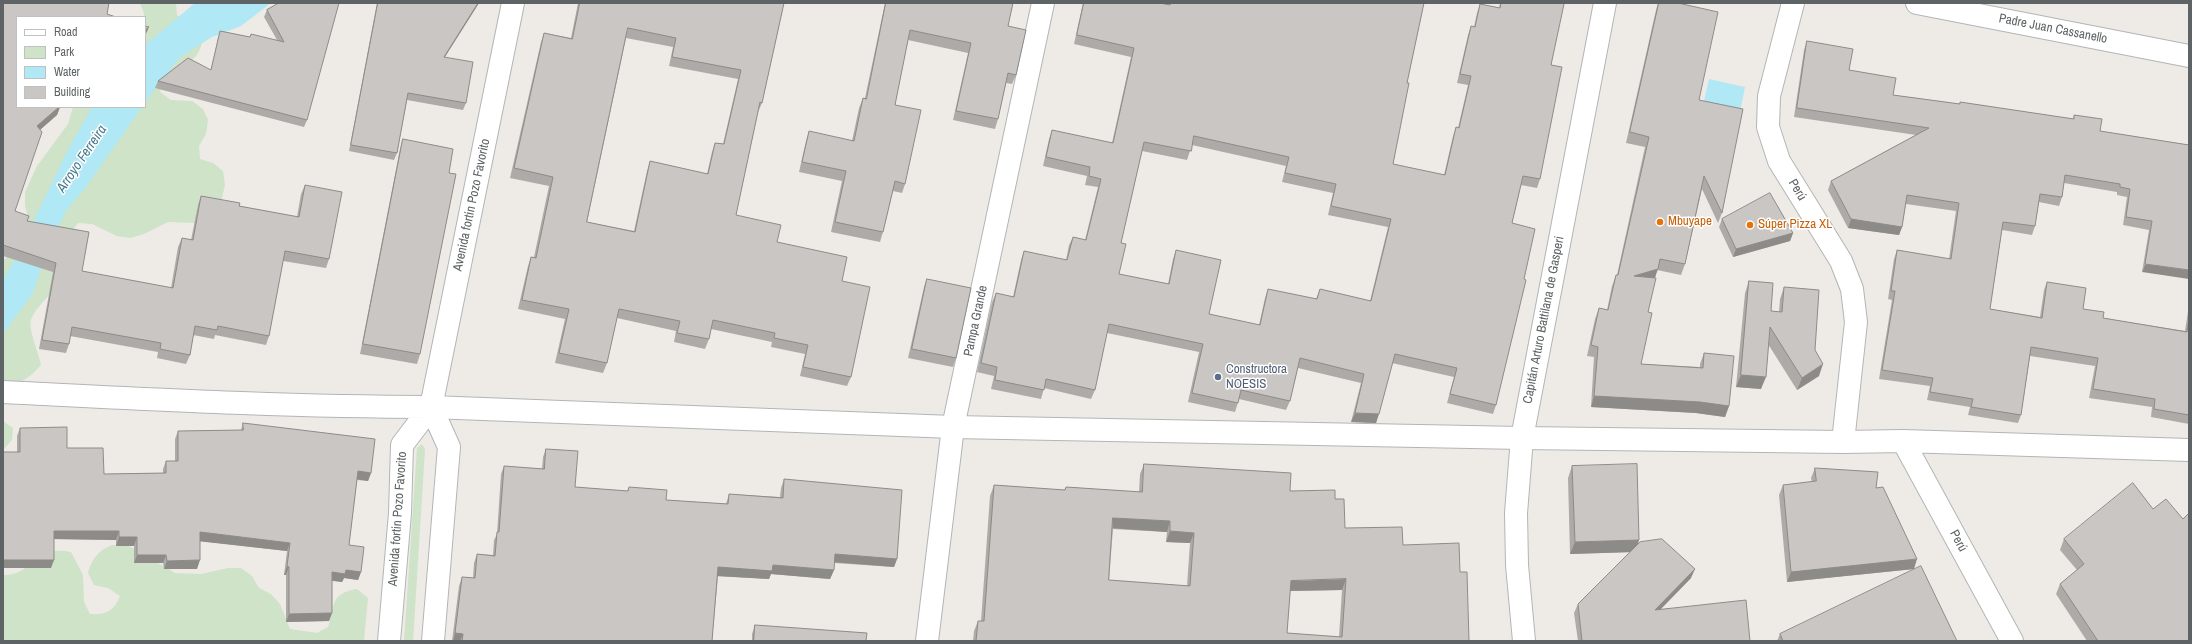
<!DOCTYPE html>
<html>
<head>
<meta charset="utf-8">
<style>
  body { margin:0 }
  #map { position:relative; width:2192px; height:644px; overflow:hidden; background:#eeebe7; font-family:"Archivo Narrow",sans-serif }
  canvas { display:block }
  .frame { position:absolute; inset:0; border:4px solid #5e6365; pointer-events:none }
  .legend { position:absolute; left:16px; top:16px; width:130px; height:92px; box-sizing:border-box; background:#fff; border:1px solid #bfc1c1; margin:0; padding:5px 7px; list-style:none; font-size:12px; color:#5e6365 }
  .legend li { display:flex; align-items:center; gap:8px; height:20px }
  .legend b { width:20px; border:1px solid #bfc1c1 }
</style>
</head>
<body>
<div id="map">
<canvas width="2192" height="644"></canvas>
<div class="frame"></div>
<ul class="legend">
<li><b style="height:5px;background:#fff"></b>Road</li>
<li><b style="height:11px;background:#cee3c7"></b>Park</li>
<li><b style="height:11px;background:#b1e8f5"></b>Water</li>
<li><b style="height:11px;background:#cac6c3"></b>Building</li>
</ul>
</div>
<script>
const ctx = document.querySelector('canvas').getContext('2d');
ctx.lineJoin = 'round';
function fillPath(path, color) {
  ctx.fillStyle = color;
  ctx.fill(path, 'evenodd');
}
function stroke(path, color, width, dash) {
  ctx.strokeStyle = color;
  ctx.lineWidth = width;
  ctx.lineCap = dash ? 'butt' : 'round';
  ctx.setLineDash(dash || []);
  ctx.stroke(path);
}
function label(font, color, halo, rows, align = 'center') {
  ctx.font = font + ' "Archivo Narrow",sans-serif';
  ctx.lineWidth = 3;
  ctx.setLineDash([]);
  ctx.textBaseline = 'middle';
  ctx.strokeStyle = halo;
  ctx.fillStyle = color;
  for (const [text, x, y, turn = 0] of rows) {
    ctx.save();
    ctx.translate(x, y);
    ctx.rotate((+turn || 0) * Math.PI / 180);
    ctx.textAlign = isNaN(turn) ? turn : align;
    if (halo) ctx.strokeText(text, 0, 0);
    ctx.fillText(text, 0, 0);
    ctx.restore();
  }
}
fillPath(new Path2D(`
  M 140,3 L 176,3 L 177,15 L 203,41 C 201,45 200,50 198,53 C 187,71 168,61 160,92 L 171,100 L 192,101 L 203,109 L 208,120 L 206,134 L 199,146 L 200,159 L 213,163 L 223,171 L 225,185 L 219,211 L 195,223 L 168,222 L 144,234 L 130,238 L 117,236 L 92,224 L 78,223 C 63,241 69,254 62,275 C 56,292 37,304 31,320 C 28,329 39,354 41,365 C 30,378 20,383 3,389 L 3,260 L 11,254 L 26,232 L 28,218 L 25,205 L 25,192 L 37,166 L 68,124 L 73,107 L 145,107 L 145,38 C 148,24 145,15 140,3 Z
  M 3,421 L 13,428 L 12,440 L 3,450 Z
  M 422,444 L 425,449 L 413,641 L 404,641 L 417,448 Z
  M 112,545 L 126,545 L 138,550 L 148,561 L 160,564 L 175,573 L 201,574 L 228,568 L 241,568 L 252,576 L 259,588 L 271,594 L 280,604 L 290,629 L 317,633 L 328,627 C 335,606 330,593 357,589 L 368,598 L 364,641 L 3,641 L 3,575 C 33,576 33,544 71,552 L 83,575 L 84,602 L 90,614 C 106,615 114,611 120,596 L 108,588 L 94,585 L 88,573 C 92,558 98,551 112,545 Z`), '#cee3c7');
fillPath(new Path2D(`
  M 195,3 L 271,3 L 241,26 L 212,37 L 180,57 L 145,102 L 145,45 Z
  M 1709,79 L 1745,87 L 1740,112 L 1703,105 Z
  M 92,107 L 142,107 L 86,187 L 66,211 L 43,262 L 33,293 L 3,334 L 3,280 L 14,261 L 70,146 Z`), '#b1e8f5');
const minor = new Path2D(`
  M 1793,3 L 1769,96 L 1768,127 L 1779,161 L 1841,261 L 1852,289 L 1856,322 L 1843,442
  M 927,641 L 953,427 L 1043,3
  M 1524,641 L 1517,565 L 1516,513 L 1522,438 L 1605,3`);
const tertiary = new Path2D(`
  M 1917,3 L 2189,56
  M 3,392 C 146,399 288,407 431,407 L 953,427 L 1522,438 L 1843,442 L 1903,441 L 2189,450
  M 431,407 L 449,447 L 433,641
  M 1903,441 L 2012,641
  M 389,641 L 400,513 L 402,445 L 431,407 L 513,3`);
stroke(minor, '#b2b5b7', 24);
stroke(tertiary, '#b2b5b7', 24);
stroke(minor, '#fff', 22);
stroke(tertiary, '#fff', 22);
fillPath(new Path2D(`
  M 3,3 L 17,17 L 17,107 L 60,107 L 57,115 L 40,130 L 15,211 L 82,271 L 171,288 L 178,247 L 182,238 L 191,240 L 198,205 L 201,196 L 239,206 L 297,217 L 301,194 L 305,185 L 329,259 L 326,268 L 283,261 L 269,336 L 266,345 L 215,335 L 214,339 L 193,335 L 190,355 L 186,364 L 157,358 L 158,352 L 70,336 L 69,344 L 66,353 L 39,349 L 53,272 L 3,256 Z
  M 279,3 L 307,120 L 304,127 L 155,88 L 158,81 L 211,69 L 218,38 L 220,31 L 250,37 L 277,40 L 264,17 L 267,10 Z
  M 377,3 L 479,3 L 445,57 L 466,103 L 463,110 L 407,100 L 397,153 L 394,160 L 349,151 Z
  M 578,3 L 784,3 L 762,103 L 758,112 L 736,215 L 777,242 L 842,281 L 851,377 L 847,386 L 800,376 L 805,354 L 771,347 L 772,342 L 711,329 L 709,339 L 705,349 L 674,342 L 676,331 L 617,318 L 607,363 L 603,373 L 555,363 L 565,319 L 518,309 L 528,266 L 531,257 L 534,257 L 549,186 L 510,178 L 541,42 L 544,33 L 571,38 ZM 626,38 L 673,47 L 669,66 L 738,79 L 723,144 L 715,143 L 712,152 L 707,174 L 650,161 L 647,171 L 634,231 L 587,222 Z
  M 885,3 L 1013,3 L 1008,26 L 1016,75 L 1012,84 L 1006,83 L 998,119 L 995,129 L 953,120 L 968,53 L 908,40 L 895,105 L 905,184 L 902,193 L 893,191 L 883,232 L 880,242 L 831,232 L 842,181 L 799,172 L 806,141 L 809,131 L 852,141 L 859,108 L 863,98 L 865,98 Z
  M 1081,3 L 1160,3 L 1169,5 L 1169,3 L 1424,3 L 1407,83 L 1393,164 L 1444,175 L 1453,136 L 1456,127 L 1458,128 L 1468,85 L 1457,83 L 1468,35 L 1471,26 L 1474,27 L 1477,13 L 1480,4 L 1499,8 L 1500,3 L 1562,3 L 1551,65 L 1540,179 L 1537,188 L 1521,185 L 1512,223 L 1496,405 L 1493,414 L 1447,403 L 1454,377 L 1392,363 L 1376,423 L 1351,422 L 1361,383 L 1298,368 L 1290,401 L 1286,410 L 1239,399 L 1235,412 L 1188,402 L 1199,352 L 1107,333 L 1095,390 L 1091,399 L 1044,388 L 1041,399 L 991,389 L 994,376 L 977,372 L 992,302 L 996,293 L 1013,297 L 1021,260 L 1024,251 L 1066,260 L 1069,245 L 1073,237 L 1085,240 L 1098,187 L 1085,185 L 1087,176 L 1043,166 L 1049,139 L 1052,130 L 1112,143 L 1131,57 L 1074,44 L 1083,3 ZM 1192,145 L 1286,166 L 1282,182 L 1333,193 L 1328,215 L 1388,227 L 1370,301 L 1320,289 L 1316,299 L 1268,289 L 1265,298 L 1259,325 L 1209,314 L 1176,250 L 1173,259 L 1168,284 L 1119,274 L 1121,243 L 1142,151 L 1187,160 Z
  M 1658,3 L 1678,3 L 1722,213 L 1718,223 L 1702,189 L 1685,264 L 1681,275 L 1657,270 L 1655,278 L 1648,312 L 1641,364 L 1700,367 L 1700,364 L 1704,353 L 1729,406 L 1725,417 L 1696,413 L 1591,407 L 1594,357 L 1587,356 L 1595,319 L 1599,308 L 1607,310 L 1612,286 L 1616,275 L 1617,275 L 1645,147 L 1626,143 L 1656,10 Z
  M 1807,41 L 1849,70 L 1893,95 L 1959,104 L 1960,102 L 2073,119 L 2074,115 L 2100,131 L 2189,145 L 2142,272 L 2149,230 L 2123,225 L 2127,197 L 2117,195 L 2117,192 L 2064,183 L 2062,197 L 2059,206 L 2039,202 L 2035,226 L 2032,235 L 2002,230 L 1990,309 L 2040,317 L 2044,290 L 2047,282 L 2083,309 L 2103,318 L 2185,331 L 2189,305 L 2189,424 L 2151,417 L 2152,407 L 2089,398 L 2095,366 L 2030,356 L 2021,415 L 2018,423 L 1968,415 L 1970,407 L 1927,400 L 1930,386 L 1879,379 L 1892,300 L 1888,299 L 1894,259 L 1897,250 L 1949,259 L 1956,211 L 1906,204 L 1902,227 L 1899,235 L 1848,228 L 1828,190 L 1831,181 L 1916,135 L 1794,117 L 1804,50 Z
  M 403,139 L 420,354 L 417,364 L 360,354 L 400,149 Z
  M 1722,219 L 1793,233 L 1790,241 L 1733,257 L 1719,227 Z
  M 927,279 L 956,358 L 953,367 L 908,358 L 924,287 Z
  M 1749,281 L 1771,311 L 1779,312 L 1780,299 L 1784,287 L 1815,350 L 1819,376 L 1797,390 L 1768,344 L 1761,389 L 1736,387 L 1745,293 Z
  M 243,423 L 371,473 L 368,481 L 357,480 L 349,545 L 361,572 L 358,580 L 344,578 L 342,582 L 332,581 L 332,613 L 329,621 L 286,622 L 286,575 L 284,575 L 287,551 L 200,541 L 197,569 L 164,569 L 163,563 L 134,563 L 134,546 L 116,546 L 116,540 L 54,539 L 51,568 L 17,452 L 17,436 L 20,428 L 67,448 L 104,474 L 163,473 L 163,469 L 166,461 L 175,461 L 175,439 L 178,431 L 241,430 Z
  M 546,449 L 575,487 L 627,491 L 629,487 L 666,500 L 726,504 L 729,494 L 780,497 L 781,488 L 784,479 L 897,559 L 894,567 L 834,563 L 834,570 L 830,579 L 771,574 L 769,579 L 718,576 L 712,641 L 452,641 L 459,586 L 462,577 L 473,578 L 474,563 L 477,554 L 493,555 L 494,540 L 497,534 L 501,474 L 504,466 L 542,469 L 543,457 Z
  M 1144,464 L 1335,499 L 1345,528 L 1403,545 L 1460,572 L 1469,641 L 973,641 L 974,631 L 978,621 L 981,621 L 990,496 L 994,485 L 1064,490 L 1066,487 L 1139,492 L 1140,474 ZM 1113,529 L 1167,532 L 1166,542 L 1190,543 L 1187,586 L 1109,580 ZM 1342,590 L 1339,637 L 1287,633 L 1290,591 Z
  M 1572,466 L 1639,540 L 1638,544 L 1691,578 L 1661,609 L 1750,641 L 1578,641 L 1574,613 L 1578,604 L 1630,552 L 1570,554 L 1568,478 Z
  M 1815,468 L 1876,488 L 1914,569 L 1787,582 L 1779,495 L 1783,485 L 1812,482 L 1811,478 Z
  M 2153,509 L 2183,519 L 2189,641 L 2087,641 L 2056,594 L 2060,584 L 2077,570 L 2060,550 L 2064,539 Z
  M 755,625 L 866,641 L 752,641 L 752,634 Z
  M 1780,634 L 1957,641 L 1777,641 Z`), '#aeaaa8');
fillPath(new Path2D(`
  M 478,3 L 479,3 L 441,63 L 444,57 Z
  M 149,27 L 145,36 L 145,37 L 145,30 Z
  M 59,107 L 60,107 L 57,115 L 34,135 L 37,126 Z
  M 1851,219 L 1902,227 L 1899,235 L 1848,228 Z
  M 1793,233 L 1790,241 L 1733,257 L 1736,249 Z
  M 2145,264 L 2189,270 L 2189,279 L 2142,272 Z
  M 1658,269 L 1654,280 L 1634,276 Z
  M 1823,364 L 1819,376 L 1797,390 L 1802,378 Z
  M 1741,375 L 1766,377 L 1761,389 L 1736,387 Z
  M 1594,396 L 1700,402 L 1729,406 L 1725,417 L 1696,413 L 1591,407 Z
  M 1355,413 L 1379,414 L 1376,423 L 1351,422 Z
  M 358,471 L 371,473 L 368,481 L 355,479 Z
  M 1113,518 L 1170,521 L 1167,532 L 1110,528 Z
  M 54,531 L 119,531 L 116,540 L 51,539 Z
  M 1170,531 L 1194,533 L 1190,543 L 1166,542 Z
  M 200,532 L 290,543 L 287,551 L 197,541 Z
  M 119,537 L 137,537 L 134,546 L 116,546 Z
  M 1639,540 L 1635,552 L 1570,554 L 1575,542 Z
  M 835,554 L 897,559 L 894,567 L 832,562 Z
  M 137,555 L 166,555 L 163,563 L 134,563 Z
  M 1917,559 L 1914,569 L 1787,582 L 1791,572 Z
  M 3,560 L 54,560 L 51,568 L 3,568 Z
  M 200,560 L 197,569 L 164,569 L 167,561 Z
  M 773,565 L 834,570 L 830,579 L 771,574 L 769,579 L 715,576 L 718,567 Z
  M 287,566 L 289,567 L 286,575 L 284,575 Z
  M 1695,569 L 1691,578 L 1651,619 L 1655,610 Z
  M 346,570 L 361,572 L 358,580 L 344,578 L 342,582 L 329,580 L 332,572 Z
  M 1346,579 L 1342,590 L 1287,591 L 1291,581 Z
  M 332,613 L 329,621 L 286,622 L 289,614 Z
  M 455,633 L 463,634 L 460,641 L 453,641 Z`), '#8d8b88');
const building = new Path2D(`
  M 3,3 L 109,3 L 107,14 L 116,17 L 17,17 L 17,107 L 59,107 L 37,126 L 42,132 L 15,211 L 29,216 L 27,221 L 89,232 L 82,271 L 173,288 L 182,238 L 193,240 L 201,196 L 240,203 L 239,206 L 299,217 L 305,185 L 342,192 L 329,259 L 285,251 L 269,336 L 218,326 L 217,330 L 195,326 L 190,355 L 160,349 L 161,343 L 72,327 L 69,344 L 42,340 L 56,263 L 3,245 Z
  M 279,3 L 339,3 L 307,120 L 158,81 L 188,58 L 211,70 L 220,31 L 250,37 L 251,34 L 284,42 L 267,10 Z
  M 378,3 L 478,3 L 444,57 L 473,62 L 466,103 L 408,93 L 397,153 L 351,145 Z
  M 580,3 L 784,3 L 762,103 L 760,102 L 736,215 L 781,225 L 777,242 L 847,257 L 842,281 L 870,287 L 851,377 L 803,367 L 808,345 L 774,338 L 775,333 L 713,320 L 709,339 L 677,333 L 680,321 L 619,309 L 607,363 L 559,353 L 569,309 L 522,300 L 531,257 L 536,258 L 553,177 L 514,168 L 544,33 L 572,39 ZM 628,28 L 676,38 L 672,57 L 741,70 L 724,144 L 715,143 L 708,174 L 650,161 L 635,232 L 587,222 Z
  M 886,3 L 1013,3 L 1008,26 L 1026,30 L 1016,75 L 1008,73 L 998,119 L 956,111 L 971,43 L 910,30 L 895,105 L 921,110 L 905,184 L 895,181 L 883,232 L 835,222 L 846,171 L 802,162 L 809,131 L 854,141 L 863,98 L 866,99 Z
  M 1084,3 L 1160,3 L 1170,5 L 1171,3 L 1424,3 L 1407,83 L 1409,83 L 1393,164 L 1445,175 L 1456,127 L 1459,128 L 1471,76 L 1460,74 L 1471,26 L 1475,27 L 1480,4 L 1500,8 L 1501,3 L 1562,3 L 1564,4 L 1551,65 L 1562,67 L 1540,179 L 1523,176 L 1512,223 L 1535,229 L 1524,279 L 1526,280 L 1496,405 L 1450,394 L 1457,368 L 1395,354 L 1379,414 L 1355,413 L 1364,374 L 1300,358 L 1290,401 L 1241,390 L 1238,403 L 1192,393 L 1203,344 L 1109,324 L 1095,390 L 1046,379 L 1044,390 L 995,380 L 997,367 L 981,363 L 996,293 L 1014,297 L 1024,251 L 1067,260 L 1073,237 L 1086,240 L 1101,179 L 1089,176 L 1090,167 L 1046,157 L 1052,130 L 1113,143 L 1134,48 L 1077,35 ZM 1194,136 L 1289,157 L 1285,173 L 1336,184 L 1331,206 L 1391,219 L 1371,301 L 1320,289 L 1317,299 L 1268,289 L 1260,325 L 1209,314 L 1221,260 L 1176,250 L 1169,284 L 1119,274 L 1126,244 L 1121,243 L 1144,142 L 1191,151 Z
  M 1659,3 L 1678,3 L 1718,12 L 1699,100 L 1743,109 L 1722,213 L 1704,176 L 1685,264 L 1660,259 L 1658,269 L 1634,276 L 1656,278 L 1648,312 L 1652,313 L 1641,364 L 1703,368 L 1704,353 L 1734,356 L 1729,406 L 1700,402 L 1594,396 L 1598,347 L 1591,345 L 1599,308 L 1608,310 L 1616,275 L 1618,275 L 1649,137 L 1630,132 Z
  M 145,26 L 149,27 L 145,30 Z
  M 1807,41 L 1853,49 L 1849,70 L 1896,78 L 1893,95 L 1960,104 L 1960,102 L 2074,119 L 2074,115 L 2102,119 L 2100,131 L 2189,145 L 2189,270 L 2145,264 L 2152,221 L 2126,217 L 2130,189 L 2120,187 L 2120,184 L 2065,175 L 2062,197 L 2040,194 L 2035,226 L 2003,222 L 1990,309 L 2042,318 L 2047,282 L 2086,288 L 2083,309 L 2104,312 L 2103,318 L 2187,332 L 2189,319 L 2189,415 L 2154,409 L 2155,399 L 2093,389 L 2098,358 L 2031,347 L 2021,415 L 1971,407 L 1973,399 L 1930,392 L 1933,378 L 1882,370 L 1895,291 L 1891,291 L 1897,250 L 1951,259 L 1959,203 L 1907,195 L 1902,227 L 1851,219 L 1831,181 L 1929,128 L 1797,108 Z
  M 403,139 L 453,149 L 449,173 L 456,174 L 420,354 L 363,344 Z
  M 1770,193 L 1793,233 L 1736,249 L 1722,219 Z
  M 927,279 L 971,288 L 956,358 L 912,349 Z
  M 1749,281 L 1773,283 L 1771,311 L 1782,312 L 1784,287 L 1819,290 L 1815,350 L 1823,364 L 1802,378 L 1770,327 L 1766,377 L 1741,375 Z
  M 243,423 L 375,439 L 371,473 L 358,471 L 349,545 L 364,547 L 361,572 L 346,570 L 345,574 L 332,572 L 332,613 L 289,614 L 289,567 L 287,566 L 290,543 L 200,532 L 200,560 L 167,561 L 166,555 L 137,555 L 137,537 L 119,537 L 119,531 L 54,531 L 54,560 L 3,560 L 3,452 L 20,452 L 20,428 L 67,427 L 67,448 L 103,448 L 104,474 L 166,473 L 166,461 L 178,461 L 178,431 L 243,430 Z
  M 546,449 L 578,451 L 575,487 L 628,491 L 629,487 L 667,490 L 666,500 L 728,504 L 729,494 L 783,498 L 784,479 L 902,490 L 897,559 L 835,554 L 834,570 L 773,565 L 772,571 L 718,567 L 712,641 L 462,641 L 463,634 L 455,633 L 462,577 L 475,578 L 477,554 L 495,556 L 497,532 L 499,532 L 504,466 L 544,469 Z
  M 1144,464 L 1291,473 L 1290,491 L 1335,490 L 1335,499 L 1344,499 L 1345,528 L 1402,527 L 1403,545 L 1459,543 L 1460,572 L 1467,572 L 1469,641 L 976,641 L 978,621 L 984,621 L 994,485 L 1065,490 L 1066,487 L 1142,492 ZM 1113,518 L 1170,521 L 1170,531 L 1194,533 L 1190,586 L 1109,580 ZM 1346,579 L 1342,637 L 1287,633 L 1291,581 Z
  M 1637,464 L 1639,540 L 1575,542 L 1572,466 Z
  M 1815,468 L 1878,472 L 1876,488 L 1883,487 L 1917,559 L 1791,572 L 1783,485 L 1816,481 Z
  M 2133,483 L 2153,509 L 2166,499 L 2183,519 L 2189,513 L 2189,641 L 2098,641 L 2060,584 L 2084,564 L 2064,539 Z
  M 1662,539 L 1695,569 L 1655,610 L 1746,600 L 1750,641 L 1582,641 L 1578,604 L 1640,542 Z
  M 1921,566 L 1957,641 L 1783,641 L 1780,634 Z
  M 755,625 L 867,633 L 866,641 L 754,641 Z`);
fillPath(building, '#cac6c3');
stroke(building, '#8d8b88', 1);
for (const [x, y, r, color] of [
  [1660,222,4,"#e8710a"],
  [1750,225,4,"#e8710a"],
  [1218,377,4,"#5c6f8a"]
]) {
  const dot = new Path2D();
  dot.arc(x, y, r, 0, 2 * Math.PI);
  ctx.fillStyle = color;
  ctx.fill(dot);
  stroke(dot, '#fff', 1.5);
}
label('13px', '#5e6365', '#fff', [
  ["Padre Juan Cassanello",2053,29,11],
  ["Perú",1797,190,59],
  ["Avenida fortin Pozo Favorito",472,205,-78],
  ["Capitán Arturo Battilana de Gasperi",1544,320,-79],
  ["Pampa Grande",976,321,-78],
  ["Avenida fortin Pozo Favorito",398,519,-86],
  ["Perú",1958,541,62]
]);
label('13px', '#c56008', '#fff', [
  ["Mbuyape",1668,222],
  ["Súper Pizza XL",1758,225]
], 'left');
label('13px', '#4e5e75', '#fff', [
  ["Constructora",1226,370],
  ["NOESIS",1226,385]
], 'left');
label('italic 14px', '#457a8d', '#fff', [
  ["Arroyo Ferreira",82,159,-56]
]);
</script>
</body>
</html>
